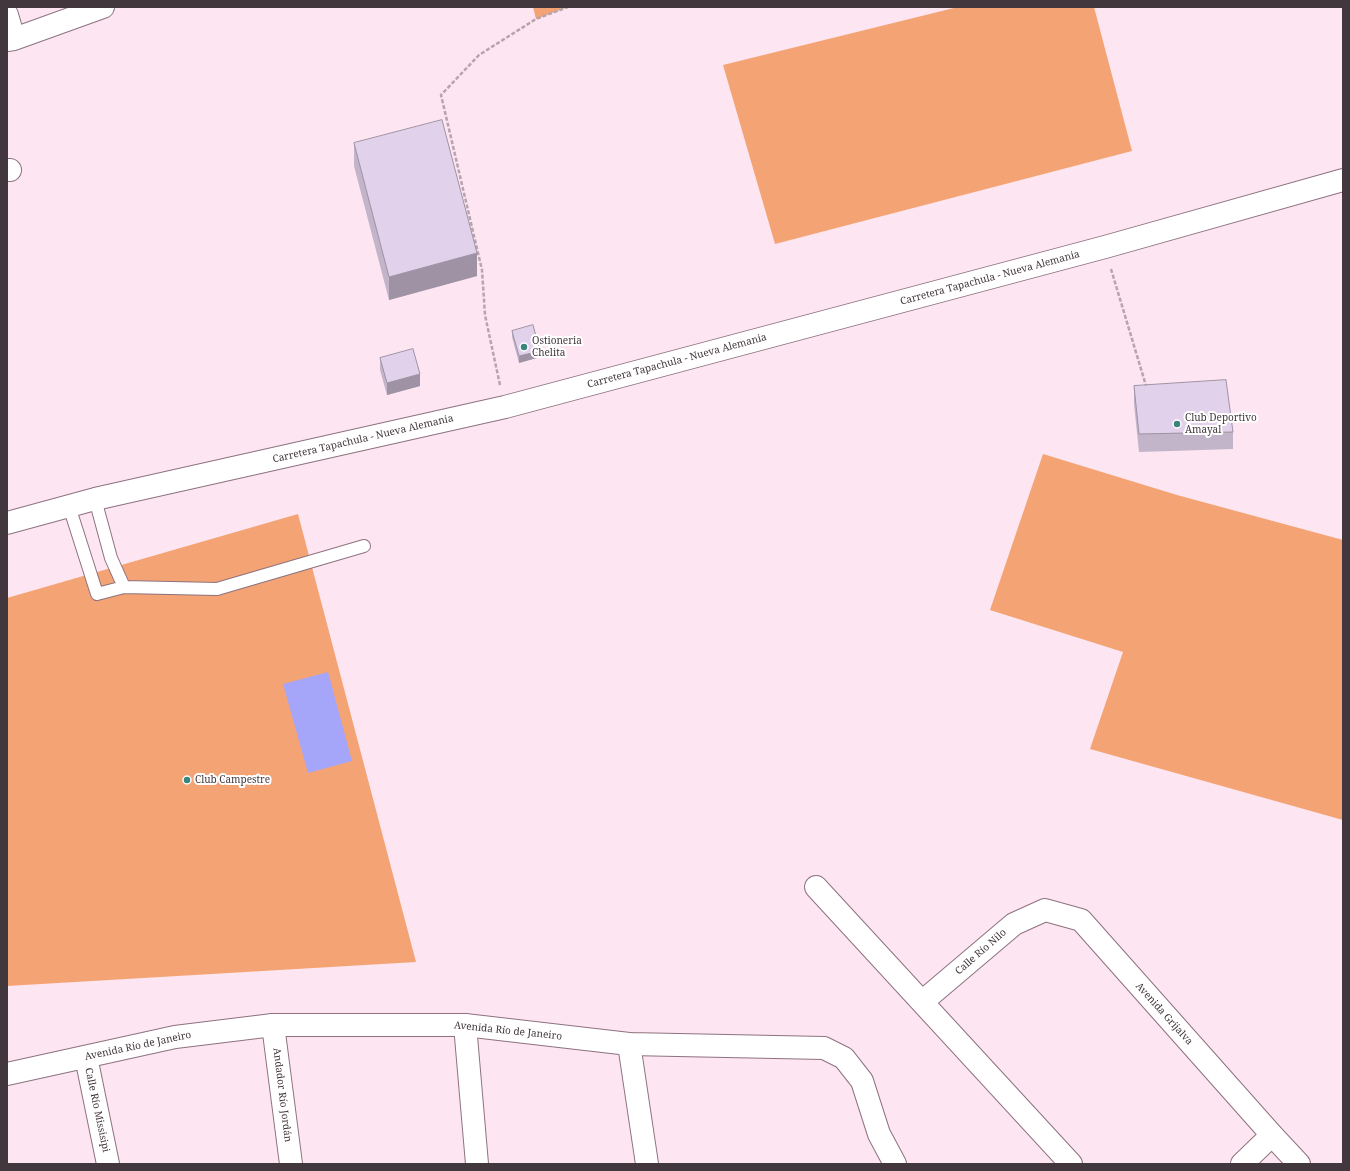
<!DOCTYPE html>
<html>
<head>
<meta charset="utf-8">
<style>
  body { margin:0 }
  #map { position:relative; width:1350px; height:1171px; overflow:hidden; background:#fde5f1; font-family:"Noto Serif",serif }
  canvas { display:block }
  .frame { position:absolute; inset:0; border:8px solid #42373c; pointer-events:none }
</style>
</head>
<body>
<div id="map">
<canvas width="1350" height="1171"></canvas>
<div class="frame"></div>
</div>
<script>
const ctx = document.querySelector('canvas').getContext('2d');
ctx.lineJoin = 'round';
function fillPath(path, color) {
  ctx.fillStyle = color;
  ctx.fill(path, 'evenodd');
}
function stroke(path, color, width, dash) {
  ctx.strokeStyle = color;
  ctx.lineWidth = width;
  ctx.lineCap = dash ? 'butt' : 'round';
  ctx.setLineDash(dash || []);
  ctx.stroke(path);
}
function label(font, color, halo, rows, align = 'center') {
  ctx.font = font + ' "Noto Serif",serif';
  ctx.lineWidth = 4;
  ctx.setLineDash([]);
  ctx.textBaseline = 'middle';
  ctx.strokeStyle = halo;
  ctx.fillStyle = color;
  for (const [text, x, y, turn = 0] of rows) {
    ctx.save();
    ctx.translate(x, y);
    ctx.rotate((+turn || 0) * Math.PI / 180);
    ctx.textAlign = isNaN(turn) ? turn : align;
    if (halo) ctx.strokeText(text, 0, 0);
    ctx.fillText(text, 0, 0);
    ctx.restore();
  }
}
fillPath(new Path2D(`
  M 533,7 L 568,7 L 536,19 Z
  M 958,7 L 1094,7 L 1132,151 L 775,244 L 723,65 Z
  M 1043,454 L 1177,495 L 1343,540 L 1343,820 L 1090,749 L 1123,652 L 990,610 Z
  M 298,514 L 416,962 L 7,986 L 7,598 Z`), '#f4a474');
fillPath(new Path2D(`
  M 328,672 L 352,761 L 308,773 L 283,684 Z`), '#a5a6f9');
const service = new Path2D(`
  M 95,499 L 111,558 L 124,587
  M 69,506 L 97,594 L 124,587 L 217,589 L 364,546`);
const minor = new Path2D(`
  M 7,15 L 14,39
  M 7,40 L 14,39 L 103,7
  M 7,170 L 10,170
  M 816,887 L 1071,1164
  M 922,1002 L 1014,924 L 1045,910 L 1081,920 L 1272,1135 L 1299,1164
  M 273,1025 L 291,1164
  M 465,1025 L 477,1164
  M 629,1044 L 647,1164
  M 86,1057 L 108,1164
  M 1242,1164 L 1272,1135`);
const tertiary = new Path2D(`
  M 7,1074 L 175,1037 L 273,1025 L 465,1025 L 629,1044 L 824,1048 L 844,1058 L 862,1081 L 879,1134 L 895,1164`);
const secondary = new Path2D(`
  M 7,523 L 95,499 L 505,407 L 1105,247 L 1343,180`);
stroke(service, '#8d727f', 14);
stroke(minor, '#8d727f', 24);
stroke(tertiary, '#8d727f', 24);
stroke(secondary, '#8d727f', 24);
stroke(new Path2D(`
  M 1111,269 L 1147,389
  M 500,385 L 485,315 L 482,270 L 441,95 L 479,55 L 536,19 L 568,7`), '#b7a4ad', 2.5, [4, 2]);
stroke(service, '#fff', 12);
stroke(minor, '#fff', 22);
stroke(tertiary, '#fff', 22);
stroke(secondary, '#fff', 22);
fillPath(new Path2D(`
  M 354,143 L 477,276 L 389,300 L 354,166 Z
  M 512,331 L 540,357 L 519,363 L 512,337 Z
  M 380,358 L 420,386 L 387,395 L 380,370 Z
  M 1134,386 L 1233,432 L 1233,449 L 1139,452 L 1134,404 Z`), '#c2b4c9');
fillPath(new Path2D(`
  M 477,253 L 477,276 L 389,300 L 389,277 Z
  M 540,351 L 540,357 L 519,363 L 519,356 Z
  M 420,374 L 420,386 L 387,395 L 387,383 Z`), '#9e92a4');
const building = new Path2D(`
  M 442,120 L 477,253 L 389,277 L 354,143 Z
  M 533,325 L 540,351 L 519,356 L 512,331 Z
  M 413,349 L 420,374 L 387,383 L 380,358 Z
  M 1226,380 L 1233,432 L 1139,434 L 1134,386 Z`);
fillPath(building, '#e2d1ea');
stroke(building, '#9e92a4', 1);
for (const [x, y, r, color] of [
  [524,347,4,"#3d847d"],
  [1177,424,4,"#3d847d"],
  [187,780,4,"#3d847d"]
]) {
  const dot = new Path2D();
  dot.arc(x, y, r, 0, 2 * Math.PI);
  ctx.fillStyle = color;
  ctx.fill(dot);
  stroke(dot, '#fff', 1.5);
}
label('10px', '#42373c', '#fff', [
  ["Carretera Tapachula - Nueva Alemania",990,278,-15],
  ["Carretera Tapachula - Nueva Alemania",677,361,-15],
  ["Carretera Tapachula - Nueva Alemania",363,439,-13],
  ["Calle Río Nilo",981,952,-41],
  ["Avenida Grijalva",1164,1014,48],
  ["Avenida Río de Janeiro",508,1031,6],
  ["Avenida Río de Janeiro",138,1046,-12],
  ["Andador Río Jordán",282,1095,83],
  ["Calle Río Missisipi",97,1110,78]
]);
label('10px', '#42373c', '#fff', [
  ["Ostioneria",532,341],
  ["Chelita",532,353],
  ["Club Deportivo",1185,418],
  ["Amayal",1185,430],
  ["Club Campestre",195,780]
], 'left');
</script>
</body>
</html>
